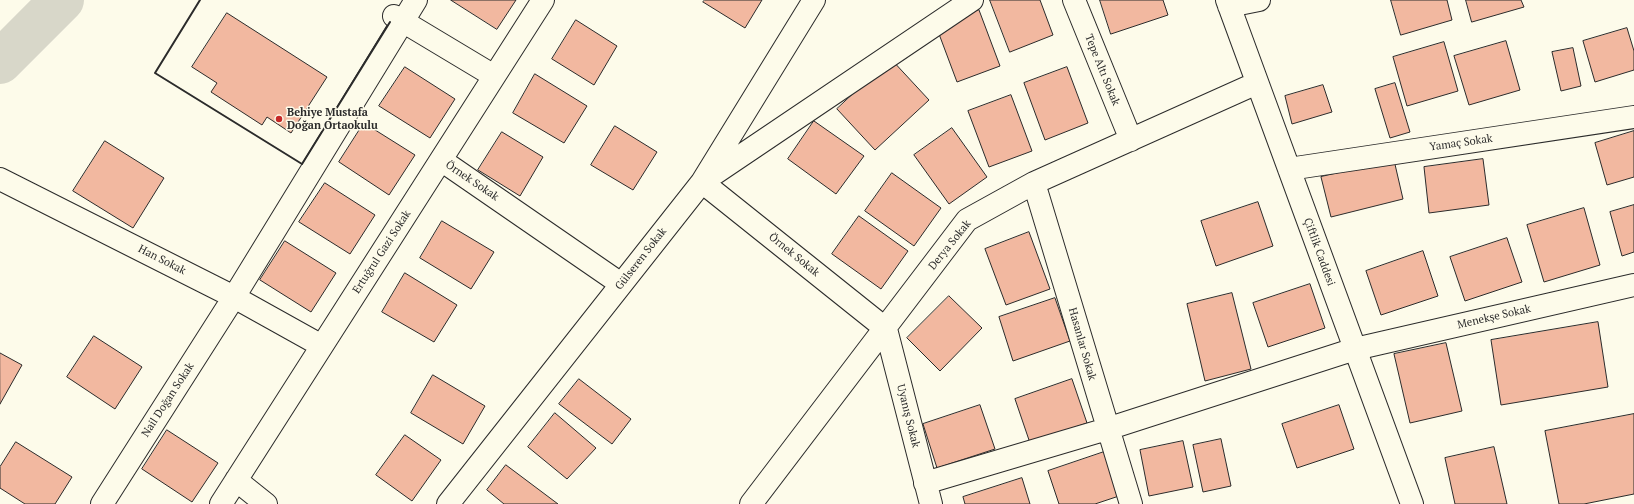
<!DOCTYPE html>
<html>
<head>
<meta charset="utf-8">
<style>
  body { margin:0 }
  canvas { display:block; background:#fdfbea }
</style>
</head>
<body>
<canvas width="1634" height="504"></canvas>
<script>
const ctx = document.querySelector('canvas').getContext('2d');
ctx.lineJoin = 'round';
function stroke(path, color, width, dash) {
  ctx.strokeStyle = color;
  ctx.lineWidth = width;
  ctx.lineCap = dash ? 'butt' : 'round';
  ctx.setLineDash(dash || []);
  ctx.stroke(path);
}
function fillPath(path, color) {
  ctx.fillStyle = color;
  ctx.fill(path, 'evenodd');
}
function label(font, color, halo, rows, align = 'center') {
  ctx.font = font + ' "PT Serif",serif';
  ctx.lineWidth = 3;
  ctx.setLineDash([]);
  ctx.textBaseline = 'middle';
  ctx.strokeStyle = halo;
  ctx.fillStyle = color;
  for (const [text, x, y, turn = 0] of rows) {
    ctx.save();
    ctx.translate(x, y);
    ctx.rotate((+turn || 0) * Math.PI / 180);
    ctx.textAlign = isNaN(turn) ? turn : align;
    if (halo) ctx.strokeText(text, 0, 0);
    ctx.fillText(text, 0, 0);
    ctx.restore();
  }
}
stroke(new Path2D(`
  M 0,62 L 62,0`), '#d8d7c9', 44);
const building = new Path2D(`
  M 451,0 L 516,0 L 497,29 Z
  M 705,0 L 762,0 L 745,28 L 703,2 Z
  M 990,0 L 1040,0 L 1053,35 L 1010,52 Z
  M 1100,0 L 1163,0 L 1168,15 L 1111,34 Z
  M 1391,0 L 1447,0 L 1452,20 L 1401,35 Z
  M 1466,0 L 1521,0 L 1524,7 L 1472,22 Z
  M 979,10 L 1000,66 L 957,82 L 936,26 Z
  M 227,13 L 327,77 L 291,133 L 267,117 L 262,125 L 211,92 L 217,83 L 192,67 Z
  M 576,20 L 617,46 L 594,85 L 552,59 Z
  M 1627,28 L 1634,51 L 1634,70 L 1595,82 L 1583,41 Z
  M 1506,41 L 1520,90 L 1469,105 L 1454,56 Z
  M 1444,42 L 1458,91 L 1407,106 L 1393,57 Z
  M 1573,48 L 1581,86 L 1561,91 L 1552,52 Z
  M 891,59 L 929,100 L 875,150 L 837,109 Z
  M 405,67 L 455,99 L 430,138 L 379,106 Z
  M 1067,67 L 1088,123 L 1045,140 L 1024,83 Z
  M 535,74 L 587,106 L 564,143 L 513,113 Z
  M 1395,83 L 1410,132 L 1390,138 L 1375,89 Z
  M 1323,85 L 1332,112 L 1292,124 L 1285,96 Z
  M 1011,95 L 1032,151 L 989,167 L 968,111 Z
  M 814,121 L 864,156 L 836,194 L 788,159 Z
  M 364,123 L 415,155 L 389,195 L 339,162 Z
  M 615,126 L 657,152 L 633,190 L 591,165 Z
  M 952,128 L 987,177 L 949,204 L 914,155 Z
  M 1634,131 L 1634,177 L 1607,185 L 1595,143 Z
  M 502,132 L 543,157 L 520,196 L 478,170 Z
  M 105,141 L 164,178 L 133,228 L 73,191 Z
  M 1483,159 L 1489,205 L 1429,213 L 1424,167 Z
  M 1394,160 L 1403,199 L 1331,217 L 1321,177 Z
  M 892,173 L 941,208 L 914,246 L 865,211 Z
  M 325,183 L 375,215 L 350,254 L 299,222 Z
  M 1258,202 L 1273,246 L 1216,266 L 1201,221 Z
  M 1634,205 L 1634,252 L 1622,256 L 1610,212 Z
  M 1584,208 L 1600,265 L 1544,282 L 1527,225 Z
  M 859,216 L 908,251 L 881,289 L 832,254 Z
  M 442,221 L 494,252 L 471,289 L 420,258 Z
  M 1029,232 L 1050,289 L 1006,305 L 985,249 Z
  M 1507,238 L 1522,282 L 1465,301 L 1450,257 Z
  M 285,241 L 336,273 L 311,312 L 260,280 Z
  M 1423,251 L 1438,296 L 1381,315 L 1366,271 Z
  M 405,273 L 457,305 L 434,342 L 382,312 Z
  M 1310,284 L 1325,328 L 1268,347 L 1253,303 Z
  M 1232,293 L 1251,369 L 1205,381 L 1187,304 Z
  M 949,296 L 982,328 L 940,371 L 907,338 Z
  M 1055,298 L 1070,341 L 1013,361 L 999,317 Z
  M 1598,322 L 1608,387 L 1501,405 L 1491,340 Z
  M 94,336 L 142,367 L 115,409 L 67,377 Z
  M 1446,343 L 1462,411 L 1410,423 L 1394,354 Z
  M 0,353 L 22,365 L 0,404 Z
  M 433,375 L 485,406 L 463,444 L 411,413 Z
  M 579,379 L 631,419 L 612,444 L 559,404 Z
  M 1072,379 L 1087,423 L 1030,443 L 1015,399 Z
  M 980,405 L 995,449 L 937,468 L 923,424 Z
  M 1339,405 L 1354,449 L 1297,468 L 1282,424 Z
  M 555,413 L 596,448 L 567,479 L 528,447 Z
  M 1634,414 L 1634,494 L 1584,504 L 1559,504 L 1545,431 Z
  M 167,430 L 218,463 L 192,502 L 142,469 Z
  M 405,435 L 441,460 L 412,501 L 376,475 Z
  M 1221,439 L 1231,486 L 1203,492 L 1193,445 Z
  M 1183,441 L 1193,487 L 1149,496 L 1140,450 Z
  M 16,442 L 72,477 L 55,504 L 25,504 L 0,488 L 0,467 Z
  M 1494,447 L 1507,504 L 1455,504 L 1445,458 Z
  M 1104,452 L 1119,496 L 1095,504 L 1059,504 L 1048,471 Z
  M 506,465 L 558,504 L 504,504 L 487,490 Z
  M 1022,478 L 1030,504 L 965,504 L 963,497 Z`);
fillPath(building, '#f2b8a0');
stroke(building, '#2b2b2b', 1);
const minor = new Path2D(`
  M 1074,0 L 1131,140
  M 1227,0 L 1412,504
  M 1229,6 L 1259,0
  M 394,16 L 494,76
  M 441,160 L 621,284
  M 1289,169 L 1634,117
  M 708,178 L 972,0
  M 0,179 L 234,297 L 322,346
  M 702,182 L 886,329 L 931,504
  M 1034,183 L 1131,504
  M 236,480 L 266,504
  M 925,483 L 1107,429 L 1355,349 L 1634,285
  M 102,504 L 234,297 L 416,0
  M 221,504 L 543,0
  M 448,504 L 702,182 L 814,0
  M 751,504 L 967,220 L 1034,183 L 1257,83`);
stroke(minor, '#2b2b2b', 24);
stroke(minor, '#fdfbea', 22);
stroke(new Path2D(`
  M 200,0 L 155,73 L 302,164 L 390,22`), '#2b2b2b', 2);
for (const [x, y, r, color] of [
  [279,119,4,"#c62828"]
]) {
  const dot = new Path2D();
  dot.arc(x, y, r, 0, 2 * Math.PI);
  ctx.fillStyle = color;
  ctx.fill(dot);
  stroke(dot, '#fdfbea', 1.5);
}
label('11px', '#2b2b2b', '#fdfbea', [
  ["Tepe Altı Sokak",1102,70,68],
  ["Yamaç Sokak",1461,143,-8],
  ["Örnek Sokak",472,181,34],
  ["Derya Sokak",950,245,-51],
  ["Ertuğrul Gazi Sokak",382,252,-57],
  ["Çiftlik Caddesi",1319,252,70],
  ["Örnek Sokak",794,255,39],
  ["Gülseren Sokak",641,259,-52],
  ["Han Sokak",162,260,27],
  ["Menekşe Sokak",1494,317,-13],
  ["Hasanlar Sokak",1082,344,74],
  ["Nail Doğan Sokak",168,400,-57],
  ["Uyanış Sokak",908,416,76]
]);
label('bold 11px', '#2b2b2b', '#fdfbea', [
  ["Behiye Mustafa",287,113],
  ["Doğan Ortaokulu",287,126]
], 'left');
</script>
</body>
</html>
